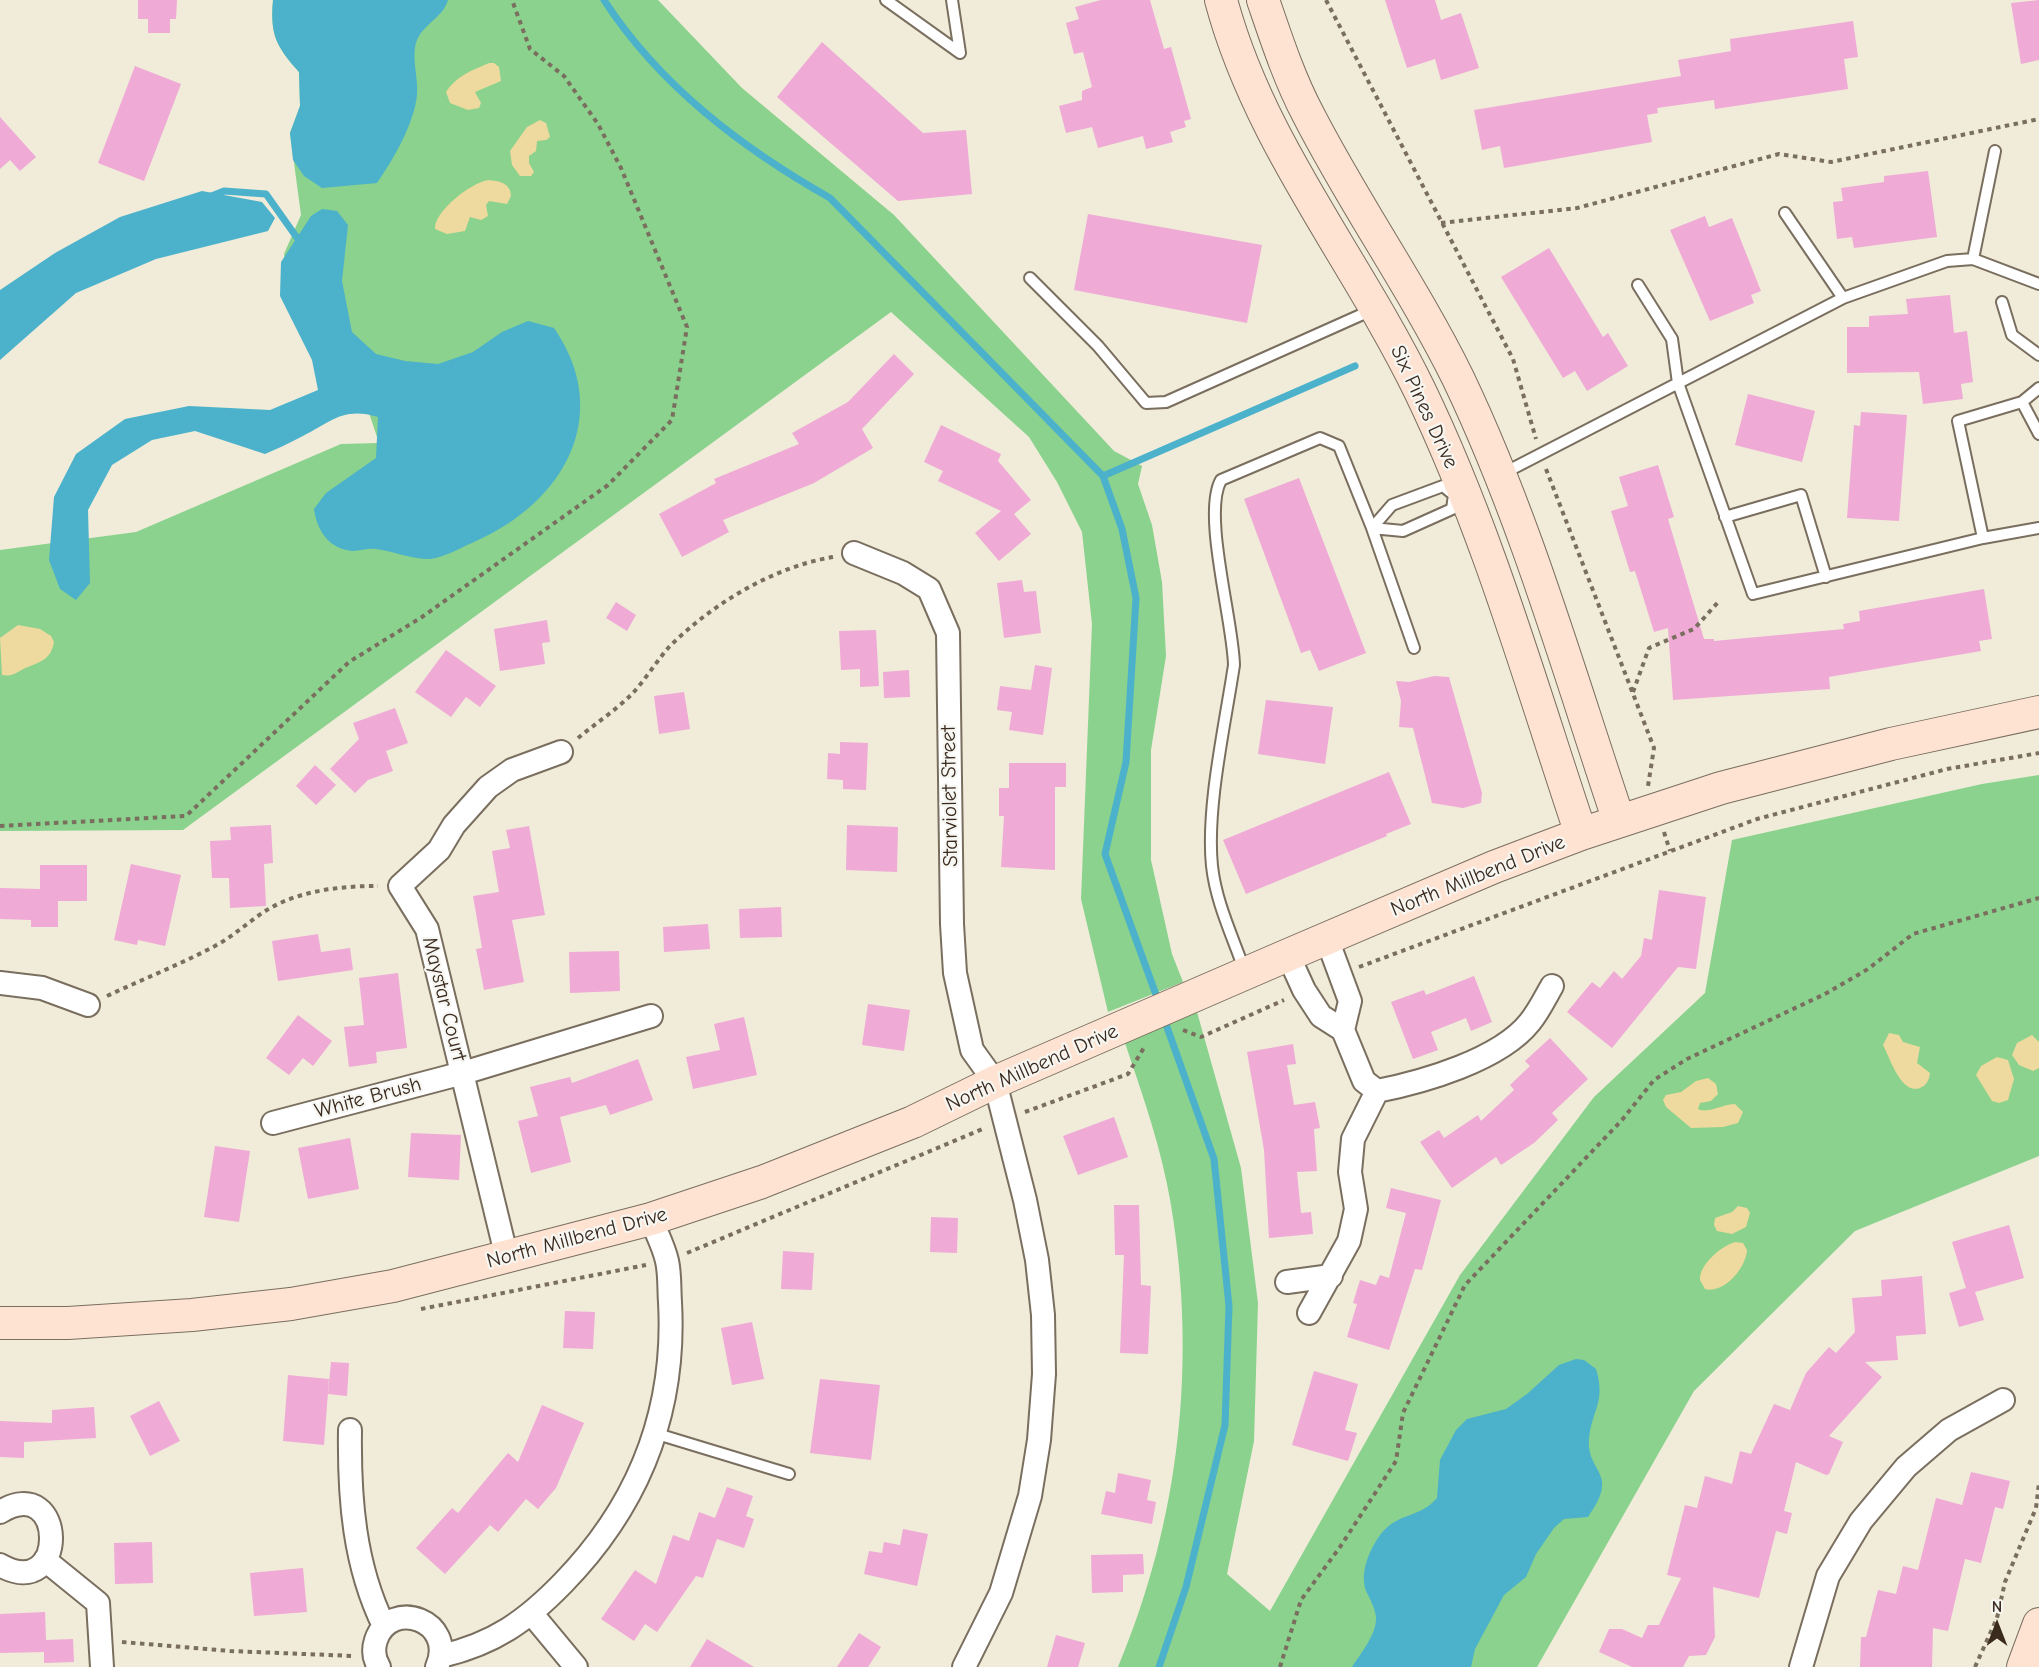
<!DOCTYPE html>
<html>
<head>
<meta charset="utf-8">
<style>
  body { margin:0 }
  #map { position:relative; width:2039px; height:1667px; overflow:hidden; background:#f0ecd9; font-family:"Comic Neue",sans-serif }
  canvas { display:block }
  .north { position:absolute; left:1967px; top:1595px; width:60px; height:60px; -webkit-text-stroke:4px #f6f6f2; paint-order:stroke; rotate:0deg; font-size:16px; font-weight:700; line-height:24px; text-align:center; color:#3b2a1e }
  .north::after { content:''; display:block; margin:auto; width:21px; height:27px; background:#3b2a1e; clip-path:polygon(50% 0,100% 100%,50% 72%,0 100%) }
</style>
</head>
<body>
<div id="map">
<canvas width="2039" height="1667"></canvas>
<div class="north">N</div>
</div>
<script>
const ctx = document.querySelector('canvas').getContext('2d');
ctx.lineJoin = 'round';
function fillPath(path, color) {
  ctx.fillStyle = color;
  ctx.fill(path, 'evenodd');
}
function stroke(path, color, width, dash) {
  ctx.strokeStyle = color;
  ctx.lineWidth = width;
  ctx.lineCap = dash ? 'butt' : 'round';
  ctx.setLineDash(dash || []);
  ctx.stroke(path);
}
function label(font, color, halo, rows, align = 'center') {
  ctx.font = font + ' "Comic Neue",sans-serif';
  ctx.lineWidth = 4.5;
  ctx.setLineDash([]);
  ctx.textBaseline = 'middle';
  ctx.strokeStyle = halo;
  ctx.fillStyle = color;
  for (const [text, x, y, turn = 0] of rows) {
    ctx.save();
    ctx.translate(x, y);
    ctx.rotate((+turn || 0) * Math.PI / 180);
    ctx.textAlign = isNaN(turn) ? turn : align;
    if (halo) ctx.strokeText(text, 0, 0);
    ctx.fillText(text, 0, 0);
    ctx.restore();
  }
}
fillPath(new Path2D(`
  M 273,0 L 658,0 L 742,88 L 894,215 L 1114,451 L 1142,466 L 1138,484 L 1152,525 L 1162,582 L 1166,656 L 1151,750 L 1151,860 L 1172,954 L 1183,982 L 1108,1012 L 1081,899 L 1092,624 L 1082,532 L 1057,482 L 1029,437 L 891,312 L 183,830 L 0,831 L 0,550 L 136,532 L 341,444 L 379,443 L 365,401 L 291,299 L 284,254 L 301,215 L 290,133 L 300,106 L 299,72 C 276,46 270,35 273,0 Z
  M 2039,775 L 2039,1156 L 1855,1231 L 1694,1391 L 1537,1667 L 1118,1667 C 1180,1520 1197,1362 1171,1205 C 1162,1150 1143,1096 1125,1043 L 1197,1012 L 1241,1168 L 1258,1303 L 1254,1441 L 1227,1574 L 1270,1611 L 1460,1275 L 1594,1097 L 1705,993 L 1732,840 L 1982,784 Z`), '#8ad28d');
fillPath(new Path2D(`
  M 489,63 L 494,63 L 499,67 L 501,81 L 475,92 L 481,103 L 479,108 L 468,110 L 450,103 L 446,92 C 455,77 472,70 489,63 Z
  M 540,120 L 546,123 L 550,137 L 546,140 L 537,141 L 536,151 L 529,156 L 529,163 L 534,172 L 531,176 L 520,176 L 512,165 L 510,151 L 527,127 Z
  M 488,180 C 499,181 511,183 511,196 L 507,204 L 489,201 L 486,205 L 488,216 L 481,220 L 470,217 L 465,231 L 447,234 L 435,229 C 434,211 471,183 488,180 Z
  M 18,625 L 40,629 L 51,636 L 54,642 C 51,659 42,661 28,667 C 17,671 15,677 2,675 L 0,638 Z
  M 1889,1033 L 1899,1035 L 1903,1042 L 1920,1047 L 1917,1063 L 1930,1073 C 1929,1080 1927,1085 1920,1088 C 1901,1095 1890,1058 1883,1045 Z
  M 2032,1035 L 2039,1042 L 2039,1068 L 2033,1071 L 2019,1065 L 2012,1055 L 2017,1043 Z
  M 1997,1057 L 2008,1060 L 2014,1079 L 2008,1100 L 1999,1103 L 1992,1101 L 1976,1075 L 1981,1066 Z
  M 1708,1078 L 1716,1084 L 1718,1094 L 1711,1101 L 1700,1103 L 1698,1109 C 1708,1114 1723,1104 1735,1104 L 1743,1112 L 1738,1123 L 1723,1127 L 1691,1128 L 1666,1107 L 1663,1100 L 1666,1095 L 1681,1092 L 1696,1081 Z
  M 1738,1206 L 1747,1208 L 1750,1213 L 1746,1227 L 1732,1234 L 1717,1231 L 1714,1225 L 1715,1218 L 1732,1212 Z
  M 1735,1242 L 1743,1243 L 1747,1250 C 1746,1268 1724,1294 1705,1289 L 1700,1280 C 1699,1265 1721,1246 1735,1242 Z`), '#eeda9e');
fillPath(new Path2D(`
  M 273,0 L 448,0 C 444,15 427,23 419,36 C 409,52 419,77 417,95 C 414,124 393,160 377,183 L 322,188 L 304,176 L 293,160 L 290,133 L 300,106 L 299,72 C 276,46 270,35 273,0 Z
  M 202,191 L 262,202 L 275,218 L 268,231 L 156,259 L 76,293 L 0,360 L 0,290 L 55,253 L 120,217 Z
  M 322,209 L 337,211 L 348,225 L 342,281 L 352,332 L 376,354 L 405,361 L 438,364 L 473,352 L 502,332 L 528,321 L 554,328 C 614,415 564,502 476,541 C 462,547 441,560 425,559 C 409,558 392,551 376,549 C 368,548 361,551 353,551 C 329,549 317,531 314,509 L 326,493 L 376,458 L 378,417 C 342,406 330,423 299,438 C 288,444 276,449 265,454 L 195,431 L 152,440 L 112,465 L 88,510 L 90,583 L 76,600 L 60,589 L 49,560 L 54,497 L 76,454 L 125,419 L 189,406 L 270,410 L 318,390 L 312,360 L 280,296 L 281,262 L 311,216 Z
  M 1576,1359 L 1584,1360 L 1596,1369 C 1606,1402 1592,1410 1589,1438 C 1586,1474 1621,1471 1588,1517 L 1564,1519 L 1554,1528 L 1536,1554 L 1526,1577 L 1504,1595 L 1475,1649 L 1471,1667 L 1352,1667 C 1361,1653 1377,1634 1376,1617 C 1375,1608 1370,1599 1366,1591 C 1360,1574 1368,1553 1378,1538 C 1396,1511 1418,1520 1437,1498 L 1440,1460 L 1456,1430 L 1467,1419 L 1506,1409 L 1527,1394 L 1559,1365 Z`), '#4cb1cb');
stroke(new Path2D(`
  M 604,0 C 660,86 742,148 830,198 L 1103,476 L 1122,529 L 1136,598 L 1126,762 L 1105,854 L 1159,1003
  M 209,197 L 224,191 L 266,194 L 300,242
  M 1103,476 L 1355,366
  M 1159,1667 L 1186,1587 L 1225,1425 L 1229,1306 L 1214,1159 L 1163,1016`), '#4cb1cb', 7);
fillPath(new Path2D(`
  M 138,0 L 177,0 L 176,19 L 170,19 L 170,33 L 148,33 L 148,19 L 138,19 Z
  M 1101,0 L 1150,0 L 1164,49 L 1171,47 L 1191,119 L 1184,121 L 1186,127 L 1170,132 L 1173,142 L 1146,149 L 1143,136 L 1098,148 L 1092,127 L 1066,133 L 1059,106 L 1082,100 L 1082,91 L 1092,87 L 1083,52 L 1074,54 L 1066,23 L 1079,19 L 1075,7 Z
  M 1385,0 L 1435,0 L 1441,20 L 1461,13 L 1479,68 L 1441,80 L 1435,59 L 1407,68 Z
  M 2039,0 L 2039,60 L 2021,64 L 2011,3 Z
  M 1853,21 L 1858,57 L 1844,59 L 1848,89 L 1715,109 L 1714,100 L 1657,108 L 1658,113 L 1647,115 L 1652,142 L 1504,168 L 1500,146 L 1482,150 L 1474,110 L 1681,76 L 1678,60 L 1731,51 L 1730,39 Z
  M 822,42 L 923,133 L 966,130 L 972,194 L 898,201 L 777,97 Z
  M 135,66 L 181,84 L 144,181 L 98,163 Z
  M 0,117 L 36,157 L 20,171 L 10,160 L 0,169 Z
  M 1928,171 L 1937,237 L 1854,248 L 1852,237 L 1837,239 L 1833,202 L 1843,201 L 1841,188 L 1884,182 L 1884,176 Z
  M 1088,214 L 1262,245 L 1247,323 L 1074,290 Z
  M 1705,216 L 1709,227 L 1732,218 L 1761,291 L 1751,295 L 1754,303 L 1710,321 L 1670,230 Z
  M 1549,248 L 1603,337 L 1608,333 L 1628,366 L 1587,391 L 1575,371 L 1563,378 L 1501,277 Z
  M 1950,295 L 1954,333 L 1967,331 L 1973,382 L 1961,384 L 1963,399 L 1923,404 L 1919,372 L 1847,373 L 1847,327 L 1869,327 L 1869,316 L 1908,314 L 1906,299 Z
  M 894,354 L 914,374 L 862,429 L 873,448 L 814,483 L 723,520 L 729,532 L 682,557 L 659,514 L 716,483 L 714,479 L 799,444 L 792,433 L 848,402 Z
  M 1748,394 L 1815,411 L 1802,462 L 1735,445 Z
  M 1861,412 L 1907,415 L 1899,521 L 1847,518 L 1854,425 L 1860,426 Z
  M 941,425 L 1001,454 L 998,461 L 1031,500 L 1014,514 L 1031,534 L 999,561 L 975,533 L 1001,511 L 938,481 L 943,471 L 924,462 Z
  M 1658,465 L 1674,517 L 1668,519 L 1704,639 L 1714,639 L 1714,641 L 1844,629 L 1843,624 L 1860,621 L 1859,611 L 1984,589 L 1992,639 L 1979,641 L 1981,651 L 1829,677 L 1830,689 L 1673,700 L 1668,628 L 1654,632 L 1635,571 L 1630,572 L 1611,511 L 1628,506 L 1619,477 Z
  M 1299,478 L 1366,653 L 1319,671 L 1310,650 L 1301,653 L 1244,499 Z
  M 1022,580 L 1024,592 L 1036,591 L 1041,633 L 1004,638 L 997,583 Z
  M 616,602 L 636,615 L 627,631 L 606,618 Z
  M 547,620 L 550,642 L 542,643 L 545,664 L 500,671 L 494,629 Z
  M 876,630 L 879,686 L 860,687 L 860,669 L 841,670 L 839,631 Z
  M 446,650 L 496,686 L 480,707 L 466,697 L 451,717 L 415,692 Z
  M 1035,665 L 1052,668 L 1043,735 L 1009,730 L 1012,712 L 997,710 L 1000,686 L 1031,690 Z
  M 909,670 L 910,697 L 884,698 L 883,672 Z
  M 1434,676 L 1449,677 L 1482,793 L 1481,803 L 1463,808 L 1432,803 L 1413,728 L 1399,727 L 1401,701 L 1396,681 L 1409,682 Z
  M 684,692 L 690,729 L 659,734 L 654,696 Z
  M 1266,700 L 1333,707 L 1325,764 L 1258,754 Z
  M 395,708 L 408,743 L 386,751 L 393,771 L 368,780 L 355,793 L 330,769 L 359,739 L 353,723 Z
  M 840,742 L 868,743 L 866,790 L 843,789 L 843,780 L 827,779 L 828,753 L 840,754 Z
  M 1009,763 L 1066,763 L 1066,787 L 1055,787 L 1055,870 L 1001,867 L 1004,816 L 999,816 L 999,788 L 1009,788 Z
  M 315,765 L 336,785 L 316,805 L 296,786 Z
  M 1389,772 L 1411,824 L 1386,834 L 1387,836 L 1246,894 L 1223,840 Z
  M 271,825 L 273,863 L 264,864 L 266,906 L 230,908 L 229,878 L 212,878 L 210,841 L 231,840 L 230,827 Z
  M 847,825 L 898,827 L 897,872 L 846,870 Z
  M 529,826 L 545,915 L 512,920 L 524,982 L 484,990 L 476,949 L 482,948 L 473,896 L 499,892 L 492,851 L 510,848 L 506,830 Z
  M 131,864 L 181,875 L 165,946 L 138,940 L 137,945 L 114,940 Z
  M 40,865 L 87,865 L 87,901 L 58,901 L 58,927 L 31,927 L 31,920 L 0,919 L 0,888 L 40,889 Z
  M 1659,890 L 1706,897 L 1696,969 L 1678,967 L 1612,1048 L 1567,1012 L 1592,982 L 1600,988 L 1614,971 L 1622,979 L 1641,956 L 1644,938 L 1652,940 Z
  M 781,907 L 782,937 L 740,938 L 739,909 Z
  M 708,924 L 710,949 L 664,952 L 663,927 Z
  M 318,934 L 321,952 L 350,948 L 353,970 L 278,981 L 272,941 Z
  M 619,951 L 620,991 L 570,993 L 569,952 Z
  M 398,973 L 407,1048 L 376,1052 L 377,1063 L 349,1067 L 344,1027 L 364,1025 L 359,978 Z
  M 1474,976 L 1492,1022 L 1471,1031 L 1466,1018 L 1431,1032 L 1438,1050 L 1413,1059 L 1391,1002 L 1424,990 L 1426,995 Z
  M 868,1004 L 910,1010 L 904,1051 L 862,1045 Z
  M 298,1015 L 332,1041 L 313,1066 L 303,1058 L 289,1075 L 266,1058 Z
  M 744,1017 L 757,1075 L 693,1089 L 686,1057 L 720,1050 L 714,1024 Z
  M 1550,1038 L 1588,1079 L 1552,1113 L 1558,1120 L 1534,1143 L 1501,1165 L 1496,1157 L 1452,1188 L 1420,1142 L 1439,1130 L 1444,1138 L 1478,1115 L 1481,1121 L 1514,1090 L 1510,1085 L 1530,1066 L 1525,1061 Z
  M 1293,1044 L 1296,1064 L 1287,1065 L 1294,1105 L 1315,1102 L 1320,1128 L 1314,1129 L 1317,1171 L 1297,1172 L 1301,1213 L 1311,1212 L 1313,1234 L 1269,1238 L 1264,1150 L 1247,1052 Z
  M 638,1059 L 653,1100 L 610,1115 L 606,1105 L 560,1117 L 571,1162 L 531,1173 L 518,1121 L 538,1116 L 530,1087 L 570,1077 L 572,1083 Z
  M 1114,1117 L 1128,1157 L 1078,1175 L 1063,1136 Z
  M 411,1133 L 461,1135 L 459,1180 L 408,1177 Z
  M 350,1138 L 359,1189 L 308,1199 L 298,1148 Z
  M 215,1146 L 250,1151 L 239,1222 L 204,1217 Z
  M 1391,1188 L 1441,1200 L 1422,1270 L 1415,1269 L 1389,1350 L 1347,1337 L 1357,1304 L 1353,1303 L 1360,1280 L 1376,1285 L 1380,1275 L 1389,1278 L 1406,1213 L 1386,1208 Z
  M 1114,1205 L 1139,1205 L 1141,1285 L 1151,1286 L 1148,1354 L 1120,1353 L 1124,1255 L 1115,1255 Z
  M 931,1217 L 958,1218 L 957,1253 L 930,1252 Z
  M 2009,1225 L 2024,1278 L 1975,1292 L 1984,1320 L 1959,1327 L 1949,1293 L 1966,1288 L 1952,1242 Z
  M 783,1251 L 814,1253 L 812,1290 L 781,1289 Z
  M 1922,1276 L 1926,1334 L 1896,1336 L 1898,1360 L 1865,1362 L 1882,1377 L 1829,1436 L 1843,1442 L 1829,1474 L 1826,1475 L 1796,1462 L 1784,1511 L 1792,1513 L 1787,1534 L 1776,1531 L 1759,1598 L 1713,1587 L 1715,1637 L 1706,1655 L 1689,1656 L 1683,1667 L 1632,1667 L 1599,1652 L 1609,1629 L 1622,1629 L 1642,1638 L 1648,1625 L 1659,1625 L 1681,1578 L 1667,1575 L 1685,1505 L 1697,1508 L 1705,1476 L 1732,1484 L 1740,1451 L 1751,1454 L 1774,1404 L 1790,1410 L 1806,1373 L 1829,1347 L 1836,1353 L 1855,1332 L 1852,1298 L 1882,1296 L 1881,1280 Z
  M 565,1311 L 595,1312 L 593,1349 L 563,1348 Z
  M 752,1322 L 764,1379 L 732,1385 L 721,1328 Z
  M 331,1362 L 349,1363 L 347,1396 L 328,1394 Z
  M 1314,1371 L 1358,1384 L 1345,1430 L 1357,1433 L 1348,1461 L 1292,1445 Z
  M 288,1375 L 329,1379 L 324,1445 L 283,1441 Z
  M 820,1379 L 880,1385 L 871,1460 L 810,1453 Z
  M 159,1401 L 180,1441 L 150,1456 L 130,1416 Z
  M 542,1405 L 584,1423 L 556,1488 L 538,1509 L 526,1499 L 498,1532 L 490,1525 L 445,1574 L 416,1548 L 452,1508 L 458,1513 L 508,1453 L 518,1462 Z
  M 94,1407 L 96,1438 L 24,1442 L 24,1458 L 0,1457 L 0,1421 L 52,1423 L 52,1410 Z
  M 1971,1472 L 2010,1481 L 2003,1509 L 1995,1507 L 1981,1563 L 1965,1559 L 1948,1631 L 1933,1628 L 1932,1667 L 1860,1667 L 1861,1637 L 1866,1637 L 1878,1590 L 1896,1594 L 1903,1566 L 1918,1570 L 1936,1498 L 1962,1505 Z
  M 1118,1473 L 1151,1480 L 1147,1500 L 1156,1502 L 1152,1524 L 1101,1514 L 1106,1491 L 1115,1493 Z
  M 727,1487 L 753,1496 L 746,1516 L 754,1519 L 744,1548 L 717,1539 L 703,1578 L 696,1576 L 657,1632 L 645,1624 L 634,1641 L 601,1619 L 635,1570 L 656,1584 L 673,1535 L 689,1541 L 699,1512 L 715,1518 Z
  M 903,1529 L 928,1534 L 917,1586 L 864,1574 L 869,1551 L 882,1553 L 884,1542 L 900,1545 Z
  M 152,1542 L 153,1583 L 115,1584 L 114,1543 Z
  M 1143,1554 L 1144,1574 L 1123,1575 L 1123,1592 L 1092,1593 L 1091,1555 Z
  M 303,1568 L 307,1612 L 254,1616 L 250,1573 Z
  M 45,1612 L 46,1640 L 73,1639 L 74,1662 L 44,1663 L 44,1652 L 0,1653 L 0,1614 Z
  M 859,1633 L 881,1647 L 868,1667 L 837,1667 Z
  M 1056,1635 L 1085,1643 L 1078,1667 L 1047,1667 Z
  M 707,1639 L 754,1667 L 690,1667 Z`), '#efaad6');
const lane = new Path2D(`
  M 886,0 L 960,53 L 952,0
  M 1785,213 L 1843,298
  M 1973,259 L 1995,151
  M 1030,278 L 1098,346 L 1146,403 L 1166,402 L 1372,310
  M 1638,285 L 1672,339 L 1678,383 L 1753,594 L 1983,538 L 1958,421 L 2022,402
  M 2002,302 L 2012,335 L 2039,355
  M 2039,388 L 2022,402 L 2039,434
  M 1502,474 L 1843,298 L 1947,261 L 1973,259 L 2039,284
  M 1443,486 L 1454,495 L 1452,509 L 1403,531 L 1372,528 L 1392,505 Z
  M 1725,517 L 1801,495 L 1826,577
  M 1983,538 L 2039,528
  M 1245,972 C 1233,937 1216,903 1212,866 C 1206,808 1225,725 1234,665 C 1233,620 1202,514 1221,480 L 1320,438 L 1339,446 L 1372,528 L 1414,648
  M 654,1433 L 789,1474`);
const street = new Path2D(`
  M 854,553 L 903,573 L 929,589 L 948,633 L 952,924 L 955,973 L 972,1050 L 995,1082 L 1025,1200 L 1037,1260 L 1043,1315 L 1044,1374 L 1039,1440 L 1030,1496 L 1001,1593 L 964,1667
  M 1327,939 L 1350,1001 L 1343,1030
  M 1288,955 L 1304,990 L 1321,1016 L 1343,1030 L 1364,1081 L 1377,1091 C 1423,1082 1500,1060 1530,1022 C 1539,1011 1545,998 1552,986
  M 0,983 L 42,988 L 88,1005
  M 273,1123 L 463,1073 L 651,1016
  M 507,1258 L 427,929 L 400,886 L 439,850 L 454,825 L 488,787 L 512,770 L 561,752
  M 1287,1282 L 1331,1276
  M 1309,1313 L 1349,1241 L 1356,1209 L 1350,1172 L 1353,1139 L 1377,1091
  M 350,1430 C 349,1498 354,1565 384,1626
  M 0,1512 C 67,1471 69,1604 0,1565
  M 45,1560 L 98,1603 L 102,1667
  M 532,1614 L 576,1667
  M 441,1656 C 494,1644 526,1621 563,1583 C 639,1505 676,1411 670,1302 C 669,1289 670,1274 667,1261 C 664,1247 656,1232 651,1219
  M 379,1667 C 374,1659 373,1649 376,1640 C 391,1597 457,1621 437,1667
  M 1801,1667 L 1828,1576 L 1861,1521 L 1906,1467 L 1949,1430 L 2003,1400`);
const secondary = new Path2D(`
  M 1221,0 C 1259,143 1356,259 1420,391 C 1488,532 1531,685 1581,834
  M 1263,0 C 1276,38 1289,78 1308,114 C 1354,204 1413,287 1458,378 C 1526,520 1569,673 1619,821
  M 0,1323 L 68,1323 L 192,1315 L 291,1304 L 393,1286 L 651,1219 L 762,1182 L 913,1122 L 995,1082 L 1288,955 L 1494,867 L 1581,834 L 1721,788 L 1891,744 L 2039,712
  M 2023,1667 L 2039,1624`);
stroke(lane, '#7a6e5f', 14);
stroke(street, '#7a6e5f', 26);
stroke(secondary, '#7a6e5f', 34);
stroke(new Path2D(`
  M 1326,0 L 1513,359 L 1536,439
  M 1441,223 L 1577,208 L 1779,154 L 1831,162 L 2039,119
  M 1546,469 L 1654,748 L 1648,786
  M 1633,692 L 1649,648 L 1694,629 L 1720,600
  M 578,738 C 595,724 616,710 632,694 C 645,680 656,662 669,647 C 712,604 773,567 833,557
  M 0,826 L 186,816 L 349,662 L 422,617 L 608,485 L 672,420 L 687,327 L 621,168 L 598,124 L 564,76 L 530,49 L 512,0
  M 1664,832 L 1670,851
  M 1359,967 L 1757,819 L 1947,769 L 2039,753
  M 107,996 C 143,979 179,965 215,946 C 234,936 249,921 267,910 C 300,890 342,886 378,886
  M 1183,1030 L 1201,1037 L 1284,1000
  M 1025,1112 L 1128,1074 L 1145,1046
  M 687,1253 L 985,1128
  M 421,1309 L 646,1265
  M 122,1642 L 230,1651 L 354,1656
  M 1280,1667 L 1301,1600 L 1340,1547 L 1396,1461 L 1403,1413 L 1465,1285 L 1622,1120 L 1654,1080 L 1687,1059 L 1825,994 L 1868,969 L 1913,934 L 2039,898
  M 1975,1667 L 1997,1618 L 2005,1582 L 2036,1508 L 2039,1483`), '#7a6e5f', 4, [4.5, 4.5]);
stroke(lane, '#fff', 10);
stroke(street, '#fff', 22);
stroke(secondary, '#fee3d2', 32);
label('21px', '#3b2a1e', '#f6f6f2', [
  ["Six Pines Drive",1424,407,65],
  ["Starviolet Street",950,796,-91],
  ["North Millbend Drive",1478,876,-22],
  ["Maystar Court",444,999,76],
  ["North Millbend Drive",1032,1068,-24],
  ["White Brush",368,1098,-15],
  ["North Millbend Drive",577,1238,-15]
]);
</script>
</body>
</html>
